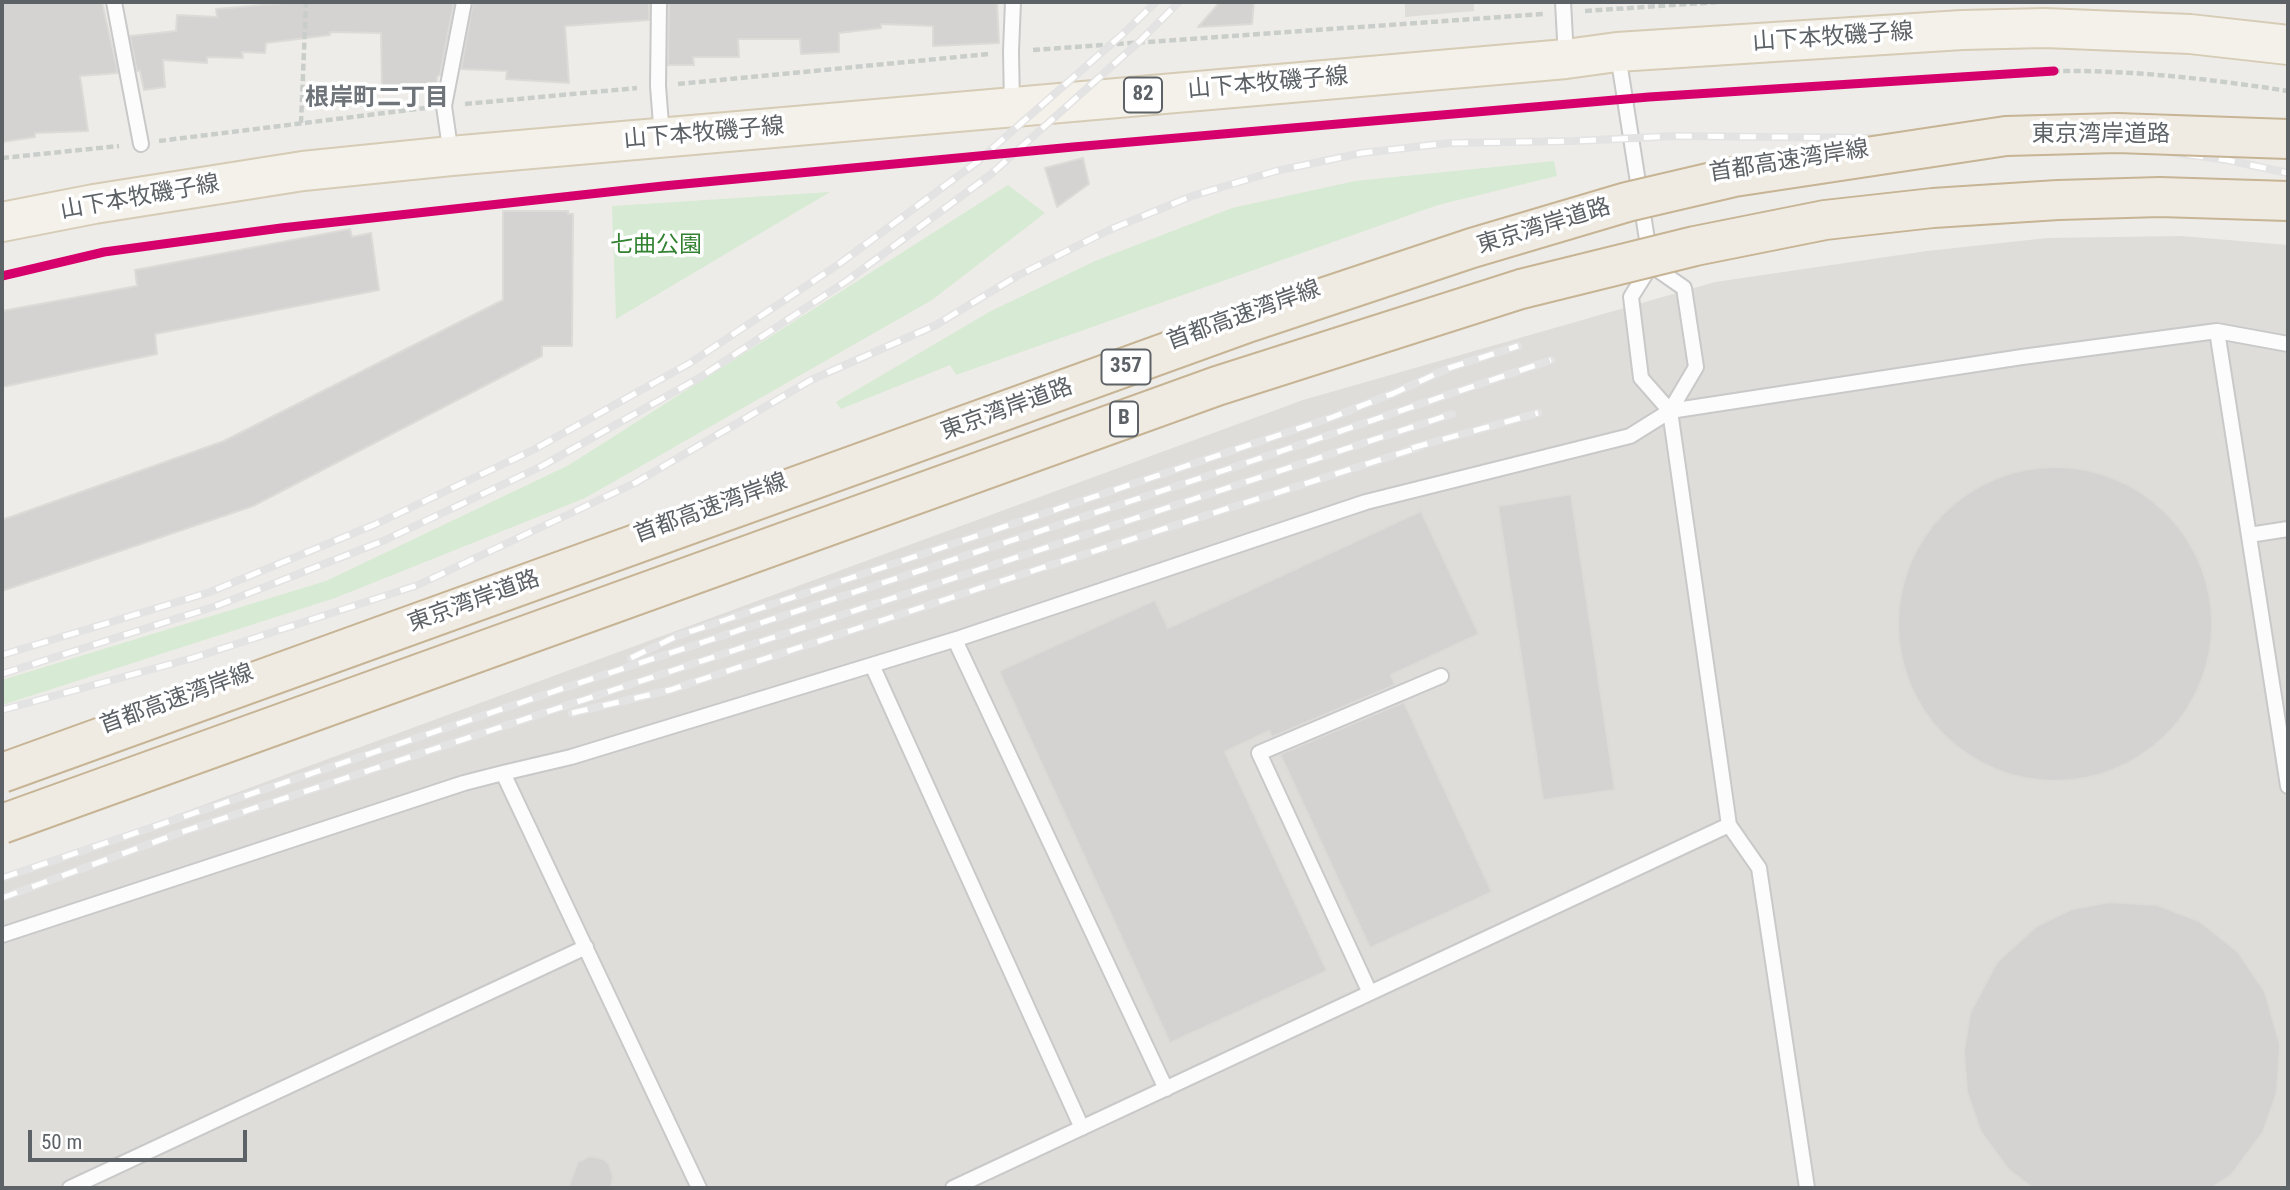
<!DOCTYPE html>
<html>
<head>
<meta charset="utf-8">
<style>
  body { margin:0 }
  #map { position:relative; width:2290px; height:1190px; overflow:hidden; background:#eeece8; font-family:"Roboto Condensed",sans-serif }
  canvas { display:block }
  .frame { position:absolute; inset:0; border:4px solid #5d6267; pointer-events:none }
  .scale { position:absolute; left:28px; top:1130px; width:219px; height:32px; box-sizing:border-box; border:4px solid #5d6267; border-top:0; padding-left:9px; font-size:21px; line-height:24px; white-space:nowrap; color:#5d6267; -webkit-text-stroke:5px #fff; paint-order:stroke }
</style>
</head>
<body>
<div id="map">
<canvas width="2290" height="1190"></canvas>
<div class="frame"></div>
<div class="scale">50 m</div>
</div>
<script>
const ctx = document.querySelector('canvas').getContext('2d');
ctx.lineJoin = 'round';
function fillPath(path, color) {
  ctx.fillStyle = color;
  ctx.fill(path, 'evenodd');
}
function stroke(path, color, width, dash) {
  ctx.strokeStyle = color;
  ctx.lineWidth = width;
  ctx.lineCap = dash ? 'butt' : 'round';
  ctx.setLineDash(dash || []);
  ctx.stroke(path);
}
function label(font, color, halo, rows, align = 'center') {
  ctx.font = font + ' "Roboto Condensed","Noto Sans JP",sans-serif';
  ctx.lineWidth = 7;
  ctx.setLineDash([]);
  ctx.textBaseline = 'middle';
  ctx.strokeStyle = halo;
  ctx.fillStyle = color;
  for (const [text, x, y, turn = 0] of rows) {
    ctx.save();
    ctx.translate(x, y);
    ctx.rotate((+turn || 0) * Math.PI / 180);
    ctx.textAlign = isNaN(turn) ? turn : align;
    if (halo) ctx.strokeText(text, 0, 0);
    ctx.fillText(text, 0, 0);
    ctx.restore();
  }
}
fillPath(new Path2D(`
  M 1405,2 L 1474,2 L 1474,11 L 1405,17 Z
  M 2181,236 L 2288,245 L 2288,1188 L 2,1188 L 2,879 L 1303,400 L 1715,282 L 1927,251 L 2047,238 Z`), '#dfddd9');
fillPath(new Path2D(`
  M 1554,161 L 1557,176 L 1438,205 L 956,375 L 950,365 L 841,409 L 836,402 L 991,311 L 1095,261 L 1232,208 L 1355,181 Z
  M 1008,185 L 1045,213 L 932,300 L 585,498 L 335,598 L 2,705 L 2,680 L 326,581 L 569,465 Z
  M 830,192 L 616,319 L 612,206 Z`), '#d7ead3');
const building = new Path2D(`
  M 2,2 L 102,2 L 118,73 L 80,76 L 88,131 L 35,133 L 35,137 L 2,142 Z
  M 297,2 L 454,2 L 440,75 L 437,77 L 437,89 L 382,90 L 381,33 L 330,32 L 330,35 L 266,43 L 265,53 L 242,52 L 243,58 L 207,57 L 207,63 L 163,60 L 165,87 L 144,90 L 140,71 L 137,71 L 130,36 L 176,31 L 177,15 L 217,17 L 216,9 Z
  M 473,2 L 649,2 L 649,20 L 565,26 L 569,83 L 506,79 L 507,71 L 461,69 Z
  M 669,2 L 997,2 L 999,43 L 933,46 L 933,26 L 881,24 L 881,28 L 839,33 L 839,52 L 801,54 L 800,39 L 738,39 L 739,57 L 693,57 L 694,65 L 668,65 Z
  M 1220,2 L 1254,2 L 1252,24 L 1198,27 Z
  M 1083,158 L 1089,184 L 1057,207 L 1045,168 Z
  M 503,211 L 568,211 L 568,214 L 573,214 L 572,346 L 542,346 L 542,356 L 253,506 L 2,591 L 2,520 L 224,441 L 503,300 Z
  M 350,229 L 352,237 L 371,233 L 379,290 L 155,334 L 157,354 L 2,387 L 2,311 L 137,286 L 135,270 Z
  M1898 624a157 157 0 1 1 314 0a157 157 0 1 1-314 0Z
  M 1571,494 L 1615,790 L 1543,800 L 1498,506 Z
  M 1421,511 L 1479,634 L 1391,675 L 1395,685 L 1272,737 L 1269,731 L 1225,752 L 1327,971 L 1170,1043 L 999,671 L 1155,600 L 1168,628 Z
  M 1404,702 L 1492,892 L 1370,948 L 1280,754 Z
  M 2109,902 L 2157,905 L 2199,921 L 2238,952 L 2265,992 L 2280,1045 L 2277,1092 L 2263,1132 L 2231,1175 L 2211,1188 L 2033,1188 L 2009,1170 L 1981,1132 L 1967,1092 L 1964,1051 L 1970,1013 L 1997,962 L 2037,926 L 2072,909 Z
  M 590,1156 L 603,1159 L 609,1164 L 613,1176 L 611,1188 L 568,1188 L 578,1162 Z`);
fillPath(building, '#d4d3d1');
stroke(building, '#dddbd8', 2);
const lane = new Path2D(`
  M 114,2 L 141,144
  M 659,2 L 658,86 L 662,137
  M 1563,2 L 1566,57
  M 1012,105 L 1011,51 L 1013,2
  M 451,155 L 444,106 L 464,2
  M 1651,265 L 1684,288 L 1696,367 L 1670,411
  M 2217,331 L 2288,786
  M 2249,535 L 2288,529
  M 955,640 L 1166,1089
  M 872,665 L 1082,1128
  M 503,773 L 571,757 L 960,638 L 1366,502 L 1630,436 L 1670,411 L 2022,357 L 2217,331 L 2288,344
  M 1729,825 L 1759,868 L 1807,1188
  M 2,935 L 464,783 L 503,773 L 699,1188
  M 1370,993 L 1259,753 L 1441,676
  M 70,1188 L 586,947
  M 953,1188 L 1729,825 L 1670,411 L 1641,378 L 1631,297 L 1651,265 L 1618,55`);
const primary = new Path2D(`
  M 2,222 L 94,204 L 303,171 L 451,156 L 1566,59 L 1617,52 L 1962,30 L 2045,28 L 2190,34 L 2288,45`);
stroke(lane, '#c9c9c9', 18);
stroke(primary, '#d6cbb5', 42);
stroke(new Path2D(`
  M 1585,11 L 1717,2
  M 1033,50 L 1544,14
  M 678,84 L 989,54
  M 1644,97 L 2054,71 C 2133,70 2210,79 2288,91
  M 465,104 L 637,88
  M 301,123 L 306,2
  M 159,141 L 425,108
  M 2,158 L 119,146
  M 2,276 L 104,252 L 281,228 L 663,186 L 1073,147 L 1604,101`), '#cacecb', 4.5, [7, 3.5]);
stroke(lane, '#fcfcfc', 14);
stroke(primary, '#f3f1e9', 38);
const rail = new Path2D(`
  M 1390,395 L 1449,368 L 1518,346
  M 1412,448 L 1538,413
  M 2,655 L 210,592 L 376,524 L 533,450 L 690,363 L 839,264 L 977,162 L 1125,32 L 1156,2
  M 631,658 L 677,636 L 1333,417 L 1399,391
  M 2,674 L 216,606 L 383,541 L 542,466 L 699,378 L 848,280 L 990,175 L 1141,40 L 1179,2
  M 2,710 L 193,658 L 418,585 L 635,483 L 811,380 L 936,325 L 1017,276 L 1109,230 L 1192,196 L 1276,171 L 1362,153 L 1449,143 L 1574,141 L 1677,136 L 1978,139 L 2154,150 L 2227,160 L 2288,173
  M 572,713 L 670,690 L 1026,573 L 1420,447
  M 2,878 L 567,687 L 1231,468 L 1551,360
  M 2,898 L 179,833 L 1452,414`);
stroke(rail, '#e3e3e3', 8);
stroke(rail, '#fff', 5, [16]);
const highwayBridge = new Path2D(`
  M 2,773 L 1250,322 L 1472,248 L 1627,202 L 1734,177 L 2006,136 L 2117,133 L 2288,139
  M 2,824 L 1217,386 L 1521,289 L 1695,246 L 1825,220 L 1933,208 L 2058,200 L 2160,197 L 2288,201`);
stroke(highwayBridge, '#c6b494', 42, []);
stroke(highwayBridge, '#f0ebe2', 38);
stroke(new Path2D(`
  M 2,276 L 104,252 L 281,228 L 663,186 L 1073,147 L 1649,97 L 2054,71`), '#d6006c', 9);
for (const [x, y, w] of [
  [1143,95,38],
  [1126,367,49],
  [1124,419,28]
]) {
  const box = new Path2D();
  box.roundRect(x - w / 2, y - 17.5, w, 35, 5);
  ctx.fillStyle = '#fff';
  ctx.fill(box);
  stroke(box, '#5d6267', 2);
}
label('bold 21px', '#5d6267', null, [
  ["82",1143,95],
  ["357",1126,367],
  ["B",1124,419]
]);
label('23px', '#5d6267', '#fff', [
  ["山下本牧磯子線",1833,38,-4],
  ["山下本牧磯子線",1268,84,-5],
  ["山下本牧磯子線",704,134,-5],
  ["東京湾岸道路",2101,135],
  ["首都高速湾岸線",1789,162,-9],
  ["山下本牧磯子線",140,198,-10],
  ["東京湾岸道路",1544,227,-17],
  ["首都高速湾岸線",1244,316,-20],
  ["東京湾岸道路",1007,410,-20],
  ["首都高速湾岸線",711,509,-20],
  ["東京湾岸道路",474,602,-20],
  ["首都高速湾岸線",177,700,-20]
]);
label('23px', '#328231', '#fff', [
  ["七曲公園",656,246]
]);
label('bold 24px', '#6e7479', '#fff', [
  ["根岸町二丁目",377,99]
]);
</script>
</body>
</html>
